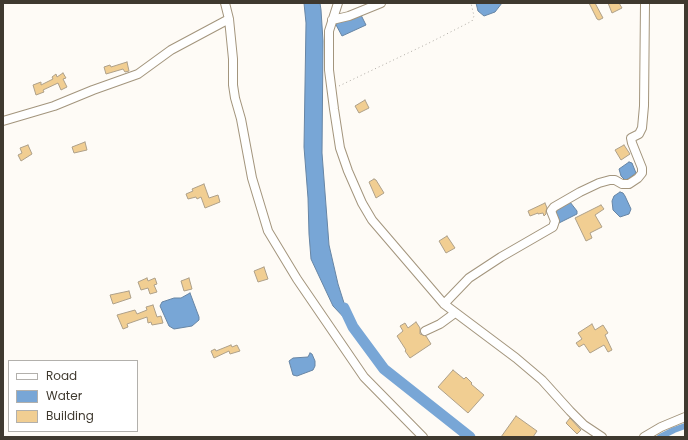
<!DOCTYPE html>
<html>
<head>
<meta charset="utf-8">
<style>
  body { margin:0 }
  #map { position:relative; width:688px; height:440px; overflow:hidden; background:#fefbf6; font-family:Poppins,sans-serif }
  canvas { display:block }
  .frame { position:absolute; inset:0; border:4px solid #3f392f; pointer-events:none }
  .legend { position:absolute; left:8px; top:360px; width:130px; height:72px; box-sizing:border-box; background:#fff; border:1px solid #b2b0ac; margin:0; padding:5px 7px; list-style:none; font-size:12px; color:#3f392f }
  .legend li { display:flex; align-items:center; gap:8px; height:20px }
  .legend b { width:20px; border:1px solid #b2b0ac }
</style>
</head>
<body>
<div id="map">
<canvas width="688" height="440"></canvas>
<div class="frame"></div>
<ul class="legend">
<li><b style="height:5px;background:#fff"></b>Road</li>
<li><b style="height:11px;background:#78a6d6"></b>Water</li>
<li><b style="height:11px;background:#f1ce92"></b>Building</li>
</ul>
</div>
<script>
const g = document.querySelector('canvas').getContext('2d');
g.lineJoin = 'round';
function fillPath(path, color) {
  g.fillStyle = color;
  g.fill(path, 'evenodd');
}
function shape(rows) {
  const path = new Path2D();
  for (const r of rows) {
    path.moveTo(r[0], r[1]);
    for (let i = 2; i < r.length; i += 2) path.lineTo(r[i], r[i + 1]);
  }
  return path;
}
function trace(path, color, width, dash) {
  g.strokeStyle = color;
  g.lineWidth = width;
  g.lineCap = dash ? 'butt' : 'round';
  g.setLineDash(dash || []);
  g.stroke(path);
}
const water = shape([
  [304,3,320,3,321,10,323,41,322,153,329,245,338,284,351,325,333,306,311,259,309,234,308,198,304,147,306,23,304,3],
  [476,3,502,3,495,12,484,16,478,11,476,3],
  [360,13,366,25,342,36,335,23,360,13],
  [629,162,632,163,636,173,628,179,625,180,621,176,619,169,629,162],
  [620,192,623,193,625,196,631,209,629,214,620,217,613,210,612,201,614,196,620,192],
  [570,202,577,211,577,214,559,223,555,211,570,202],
  [190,293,199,317,199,320,192,326,174,329,169,326,160,306,162,302,174,298,181,298,190,293],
  [310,353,312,354,315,361,315,366,313,370,297,376,293,375,289,361,293,358,308,357,310,353]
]);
const canal = shape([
  [660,437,674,430,685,426]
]);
const river = shape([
  [344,308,353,327,384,369,470,437]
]);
const building = shape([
  [589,3,595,3,603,18,599,20,597,19,589,3],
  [608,3,619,3,622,8,612,13,608,3],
  [127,62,129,71,125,72,123,69,106,74,104,67,110,65,111,67,127,62],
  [63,73,66,78,63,79,67,87,61,90,58,83,43,90,44,92,36,95,33,85,41,82,41,85,53,79,52,77,56,74,57,77,63,73],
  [365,100,369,108,359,113,355,106,365,100],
  [85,142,87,150,74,153,72,147,85,142],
  [28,145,32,154,21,161,18,155,22,153,20,148,28,145],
  [624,145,630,154,621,160,615,150,624,145],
  [374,179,376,180,384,193,376,198,369,182,374,179],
  [204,184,209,198,218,195,220,202,205,208,201,197,197,199,196,197,188,199,186,194,193,191,192,189,204,184],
  [545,203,547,208,546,211,546,214,544,216,543,213,538,214,538,213,530,216,528,211,545,203],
  [601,205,604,209,595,215,602,227,590,233,592,238,586,241,575,218,601,205],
  [447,236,455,248,446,253,439,241,447,236],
  [264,267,268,279,258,282,254,271,264,267],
  [147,278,148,281,155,278,157,284,154,285,157,292,150,294,148,288,141,290,138,282,147,278],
  [189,278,192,289,184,291,181,281,189,278],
  [129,291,131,298,113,304,110,295,129,291],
  [153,305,157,317,161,316,163,323,152,325,151,322,148,323,147,317,127,324,128,327,123,329,117,315,135,310,137,314,147,310,146,307,153,305],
  [416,322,420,328,420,334,426,336,431,344,410,358,405,351,406,350,397,336,403,331,400,326,405,323,408,328,416,322],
  [592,324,595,330,603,325,608,333,605,335,612,350,608,352,604,345,590,353,584,344,579,347,576,343,582,339,578,333,592,324],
  [231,345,232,347,237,345,240,351,230,354,229,351,214,358,211,351,215,349,216,351,231,345],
  [453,370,464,379,466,377,472,383,471,384,484,395,468,413,438,387,453,370],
  [516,416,537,431,533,437,501,437,516,416],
  [570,418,581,430,577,434,566,423,570,418]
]);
const path = shape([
  [339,86,429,43,472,21,474,16,471,3]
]);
const minor = shape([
  [225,3,229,19,233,59,233,85,235,98,241,119,252,178,268,231,297,279,364,377,423,437],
  [338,3,329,31,329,70,334,109,340,148,348,171,362,203,372,220,444,304,516,358,542,380,570,411,584,425,602,437],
  [332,20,349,16,381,3],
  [3,121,54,106,93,90,138,74,171,50,229,19],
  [444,304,469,278,501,257,553,227,555,221,551,211,554,207,580,192,599,183,610,180,615,180,622,184,629,184,638,178,642,173,642,168,632,143,631,138,639,134,642,128,644,106,645,3],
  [425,331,440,324,455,313],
  [644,437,661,427,685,417]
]);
fillPath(water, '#78a6d6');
trace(water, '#6785a4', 1);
trace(canal, '#78a6d6', 6);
trace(river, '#78a6d6', 11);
fillPath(building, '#f1ce92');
trace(building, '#aea089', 1);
trace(minor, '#a3957d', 10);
trace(path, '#aeaaa3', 1, [1, 3]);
trace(minor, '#fff', 8);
</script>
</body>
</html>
